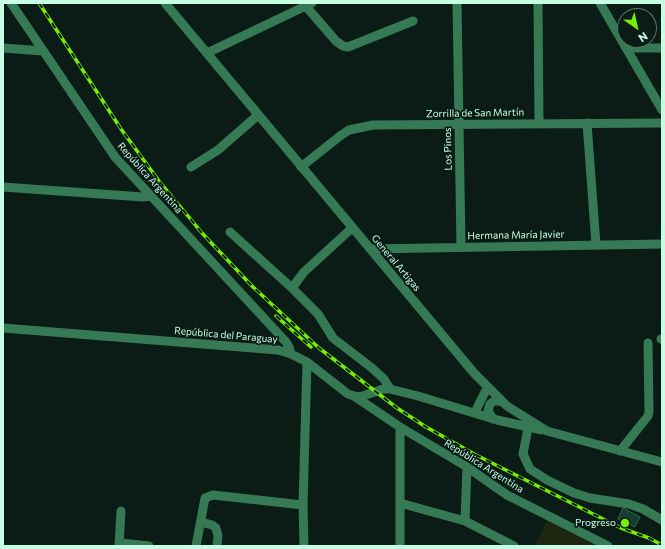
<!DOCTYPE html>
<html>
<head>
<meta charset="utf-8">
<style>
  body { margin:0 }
  #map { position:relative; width:665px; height:549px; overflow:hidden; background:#0b1b15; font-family:Commissioner,sans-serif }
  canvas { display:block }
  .frame { position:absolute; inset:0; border:4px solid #c6ffe4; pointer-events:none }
  .north { position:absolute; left:617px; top:8px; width:40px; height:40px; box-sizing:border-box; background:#0b1b15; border:1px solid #567668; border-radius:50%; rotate:146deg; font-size:11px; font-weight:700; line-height:16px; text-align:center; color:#c6ffe4 }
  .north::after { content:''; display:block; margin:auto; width:14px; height:18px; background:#74ee02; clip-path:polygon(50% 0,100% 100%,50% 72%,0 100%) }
</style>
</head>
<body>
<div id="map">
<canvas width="665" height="549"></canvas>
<div class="frame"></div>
<div class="north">N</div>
</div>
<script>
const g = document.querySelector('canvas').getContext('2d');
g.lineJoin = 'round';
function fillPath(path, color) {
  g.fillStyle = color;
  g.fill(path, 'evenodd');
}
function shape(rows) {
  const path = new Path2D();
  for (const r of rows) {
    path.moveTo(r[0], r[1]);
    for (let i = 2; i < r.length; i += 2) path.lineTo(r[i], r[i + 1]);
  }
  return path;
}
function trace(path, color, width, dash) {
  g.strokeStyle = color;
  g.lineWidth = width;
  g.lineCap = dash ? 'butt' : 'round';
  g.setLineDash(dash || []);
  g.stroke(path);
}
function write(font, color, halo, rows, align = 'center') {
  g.font = font + ' Commissioner,sans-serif';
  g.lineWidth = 3.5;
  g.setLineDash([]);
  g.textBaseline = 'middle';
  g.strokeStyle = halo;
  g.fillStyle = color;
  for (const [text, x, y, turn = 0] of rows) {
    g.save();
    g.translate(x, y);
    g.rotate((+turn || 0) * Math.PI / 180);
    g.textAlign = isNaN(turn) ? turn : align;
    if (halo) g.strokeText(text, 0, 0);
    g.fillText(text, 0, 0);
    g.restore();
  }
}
const green = shape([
  [548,519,599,546,534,546]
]);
const building = shape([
  [623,508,640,517,635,527,618,519,623,508]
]);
const minor = shape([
  [11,3,115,157,286,342,289,347,291,354],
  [165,3,474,373,507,406,547,431,662,462],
  [303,3,336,41,343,46,348,47,413,21],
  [457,3,461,247],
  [538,3,539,123],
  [600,3,662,110],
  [3,48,43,51],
  [626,48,662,48],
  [207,53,312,3],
  [587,123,596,245],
  [191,167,218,150,258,115],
  [301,167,340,136,349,130,373,125,662,123],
  [3,187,143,197,151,196],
  [230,232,292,288,318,314,333,338,372,368,384,379,390,389],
  [370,249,662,244],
  [292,288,304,272,352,228],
  [3,328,278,350,291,354,307,362,348,394,354,396,360,397,383,389,390,389,418,396,497,420,542,430],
  [661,339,662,339],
  [354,396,400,427,467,467,507,495,608,546],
  [477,408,485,392],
  [493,419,488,411,490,404,494,401,500,401,504,403],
  [528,428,523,454,530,469,547,480,574,493,590,498,629,504,643,509,662,520],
  [620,451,648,416,649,412,648,343],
  [400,503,465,521,514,546],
  [465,521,467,467],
  [201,522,212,525,216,528,218,536,217,546],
  [120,543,149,546],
  [119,546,121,511],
  [196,546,205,498,213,495,303,505],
  [304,546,303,505,307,362],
  [400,546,400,427]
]);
const rail = shape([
  [39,3,121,129,159,181,202,233,252,286,319,348,397,408,426,427,476,455,621,528,649,538,662,545],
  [276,316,311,347]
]);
const markers = [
  [625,523,5,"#74ee02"]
];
const streetNames = [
  ["Zorrilla de San Martín",475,113,-1],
  ["Los Pinos",448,149,-91],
  ["República Argentina",150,178,48],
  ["Hermana María Javier",516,235,-1],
  ["General Artigas",396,263,50],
  ["República del Paraguay",226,335,5],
  ["República Argentina",484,466,32]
];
const poiNames = [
  ["Progreso",616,523]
];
fillPath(green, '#1c250e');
fillPath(building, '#173c2e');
trace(building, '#296850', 1);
trace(minor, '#367a55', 9);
trace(rail, '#74ee02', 3.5);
trace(rail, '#0b1b15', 2, [6]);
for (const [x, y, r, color] of markers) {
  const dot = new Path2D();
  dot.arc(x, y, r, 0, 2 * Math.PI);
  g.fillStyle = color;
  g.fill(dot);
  trace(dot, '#0b1b15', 1.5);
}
write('10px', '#c6ffe4', '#0b1b15', streetNames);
write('10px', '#c6ffe4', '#0b1b15', poiNames, 'right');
</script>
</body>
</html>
